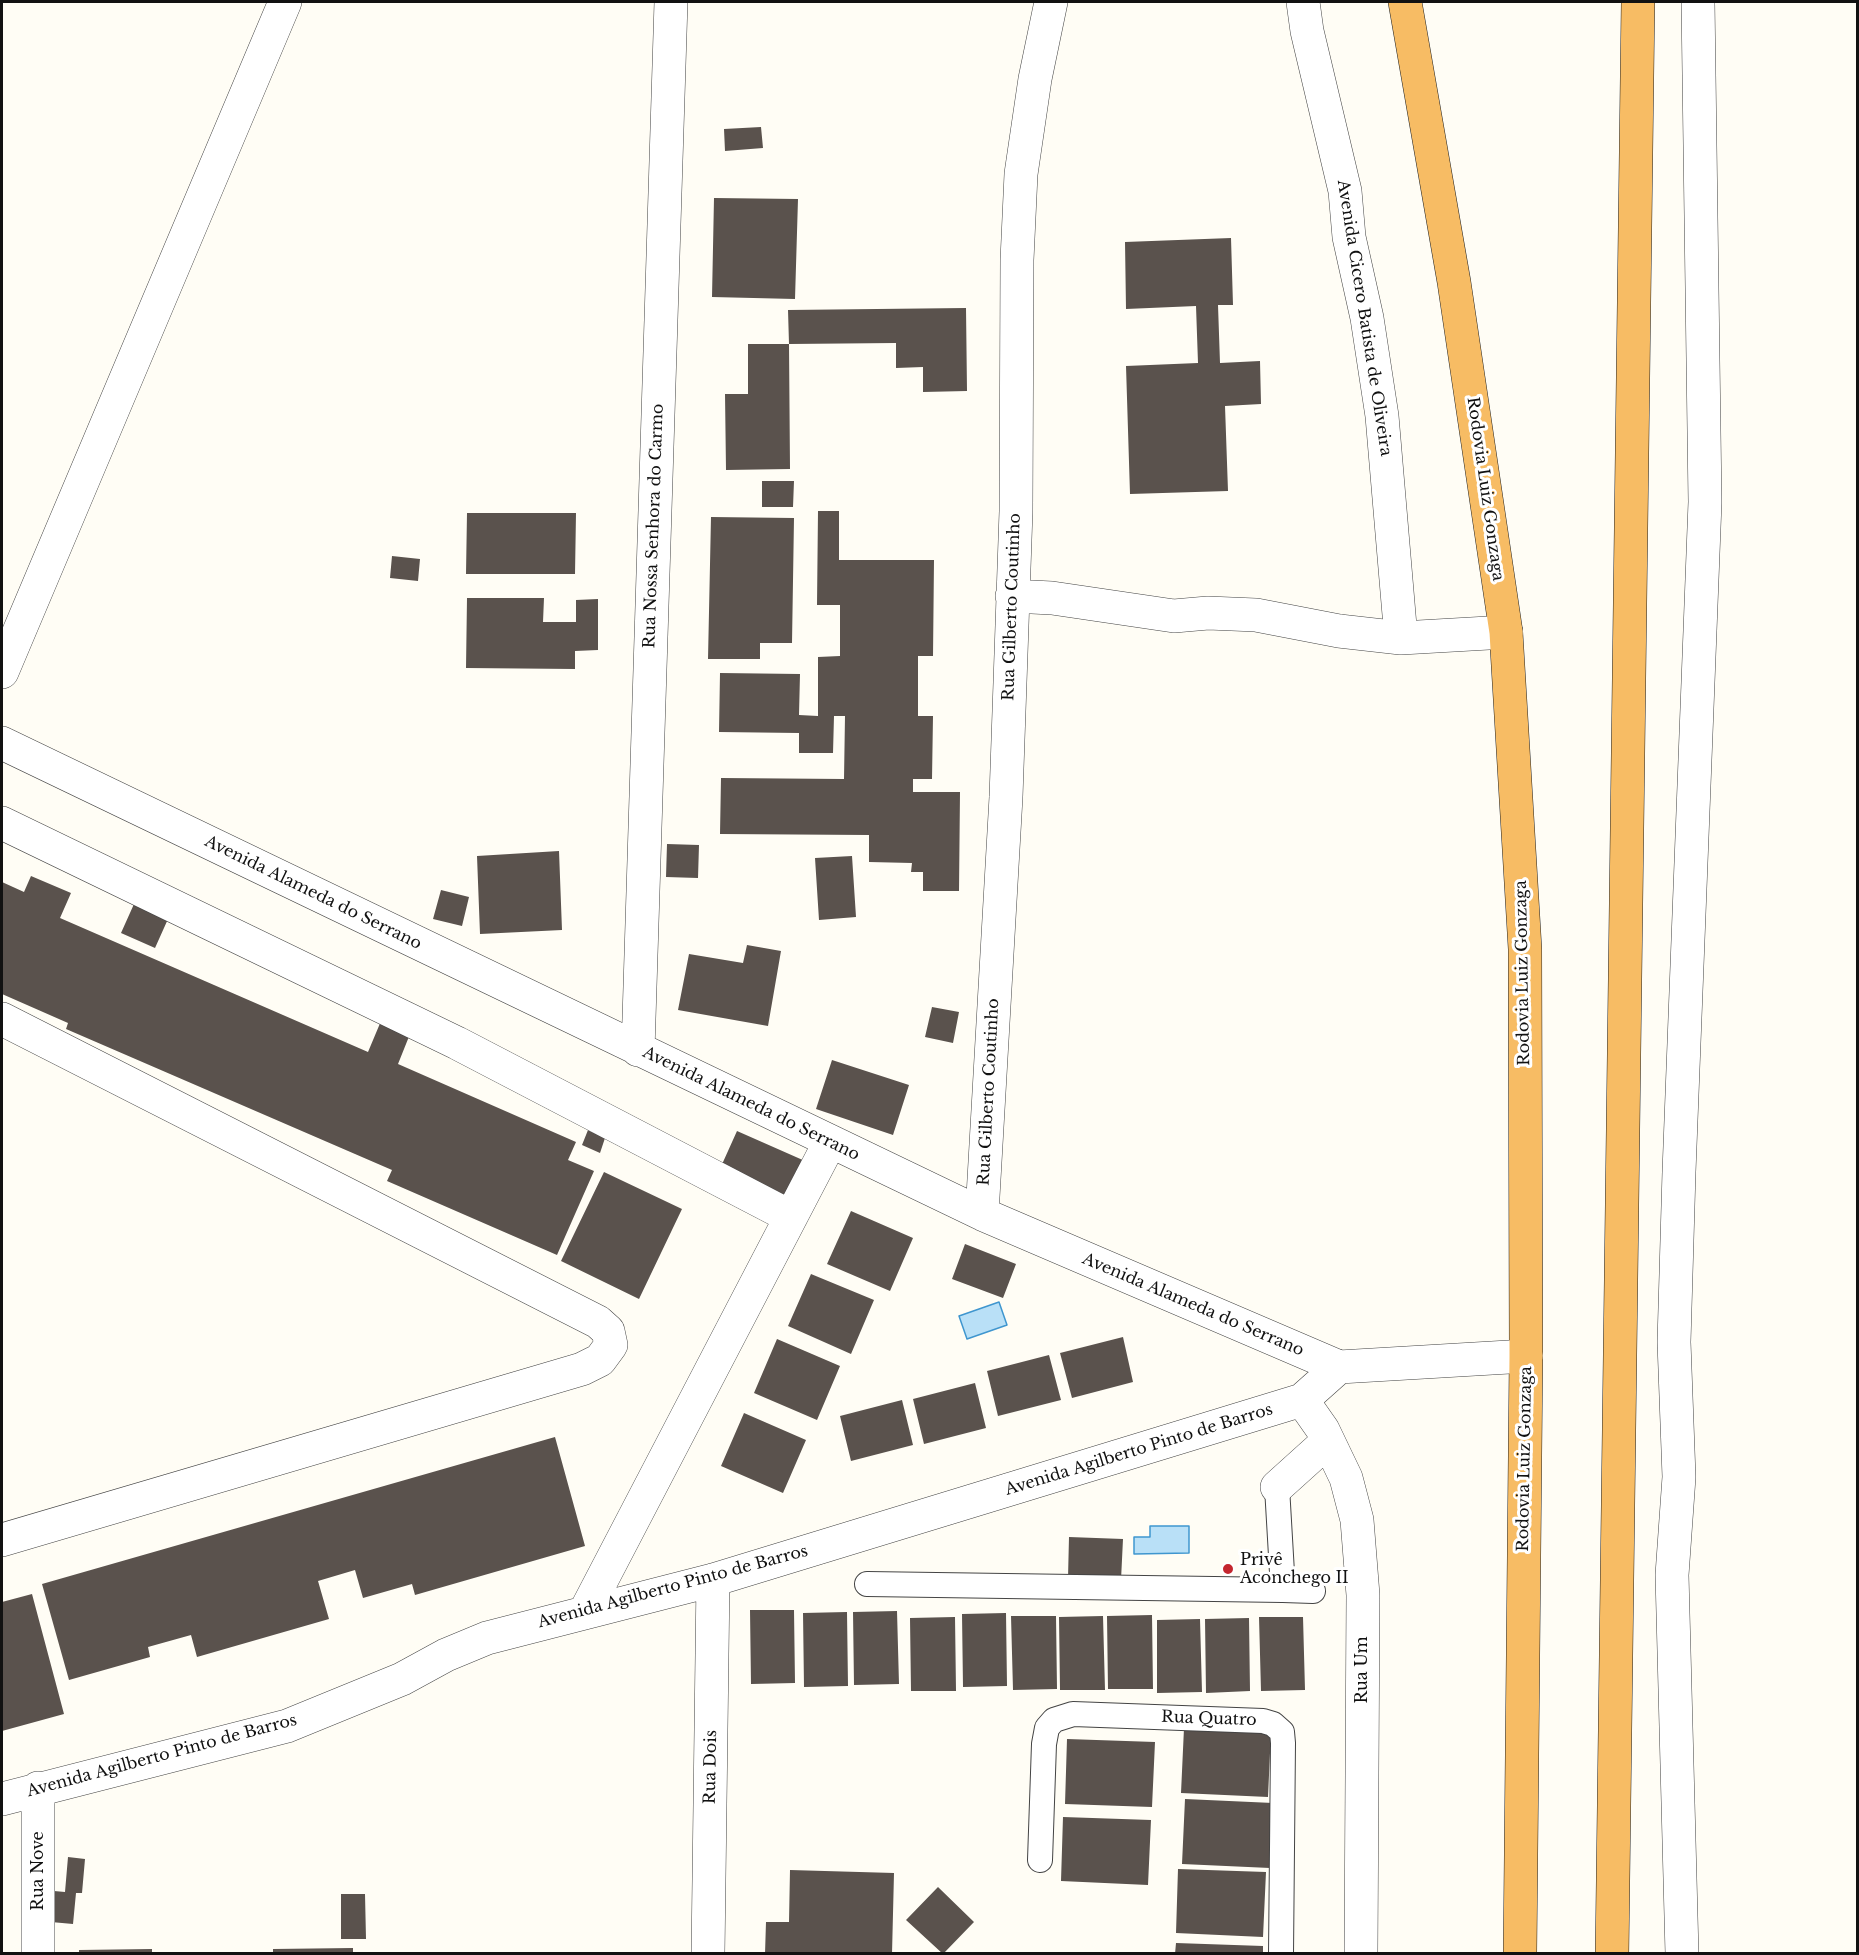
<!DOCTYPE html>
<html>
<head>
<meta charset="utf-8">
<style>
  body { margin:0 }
  #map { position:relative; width:1859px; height:1955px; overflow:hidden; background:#fffdf5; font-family:"Libre Baskerville",serif }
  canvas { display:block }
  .frame { position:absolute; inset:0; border:3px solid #111; pointer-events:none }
</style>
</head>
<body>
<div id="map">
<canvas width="1859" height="1955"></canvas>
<div class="frame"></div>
</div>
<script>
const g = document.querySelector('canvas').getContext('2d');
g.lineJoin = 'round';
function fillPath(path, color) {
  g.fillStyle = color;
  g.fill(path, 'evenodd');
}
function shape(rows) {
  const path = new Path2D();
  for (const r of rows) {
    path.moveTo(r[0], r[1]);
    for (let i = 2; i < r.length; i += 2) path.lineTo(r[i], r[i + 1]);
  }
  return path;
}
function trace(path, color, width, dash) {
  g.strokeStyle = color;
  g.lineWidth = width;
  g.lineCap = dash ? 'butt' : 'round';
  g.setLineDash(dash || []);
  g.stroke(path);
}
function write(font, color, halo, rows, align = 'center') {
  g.font = font + ' "Libre Baskerville",serif';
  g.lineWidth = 6;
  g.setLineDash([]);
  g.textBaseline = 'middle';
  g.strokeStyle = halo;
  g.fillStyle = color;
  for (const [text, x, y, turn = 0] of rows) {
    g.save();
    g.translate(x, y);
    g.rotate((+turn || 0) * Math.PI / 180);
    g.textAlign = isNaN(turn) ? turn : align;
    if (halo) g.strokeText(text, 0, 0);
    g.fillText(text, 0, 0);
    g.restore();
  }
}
const water = shape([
  [999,1302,1007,1325,967,1339,959,1316,999,1302],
  [1150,1526,1189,1526,1189,1553,1134,1554,1134,1537,1150,1537,1150,1526]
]);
const building = shape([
  [761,127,763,148,725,151,724,129],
  [714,198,798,199,795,299,712,297],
  [1231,238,1233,305,1218,305,1220,363,1260,361,1261,404,1225,406,1228,491,1130,494,1126,366,1198,363,1196,306,1126,309,1125,242],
  [966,308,967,391,923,392,923,367,896,368,896,343,789,344,790,469,726,470,725,394,748,394,748,344,789,344,788,310],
  [762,481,794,481,793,507,762,507],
  [818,511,839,511,839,560,934,560,933,656,918,656,918,716,933,716,932,779,913,779,913,792,960,792,959,891,923,891,923,872,911,872,912,863,869,862,869,835,720,834,721,778,844,779,845,716,834,716,833,753,799,753,799,733,719,732,720,673,800,674,799,715,818,716,818,657,840,656,840,605,817,605],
  [467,513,576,513,575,574,466,574],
  [711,517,794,518,792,643,760,643,760,659,708,659],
  [392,556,420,559,418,581,390,578],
  [467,598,544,598,543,622,576,622,576,600,598,599,598,650,575,651,575,669,466,668],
  [667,844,699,845,698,878,666,877],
  [559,851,562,930,480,934,477,856],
  [852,856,856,917,819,920,815,858],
  [31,876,71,893,60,918,368,1052,381,1021,410,1034,398,1064,576,1142,568,1160,594,1171,557,1255,387,1181,392,1170,66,1029,68,1023,2,994,2,882,24,892],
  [441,890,469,897,462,926,433,919],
  [134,904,168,919,155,948,121,933],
  [747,945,781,951,768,1026,678,1010,689,954,743,963],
  [932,1007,959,1012,953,1043,925,1037],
  [832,1060,909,1085,893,1135,816,1109],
  [588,1130,605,1138,600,1153,582,1145],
  [737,1131,805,1161,788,1200,719,1171],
  [604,1172,682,1209,639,1299,561,1261],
  [851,1211,913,1238,890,1291,827,1264],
  [965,1244,1016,1264,1003,1298,952,1279],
  [811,1274,874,1300,851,1354,788,1326],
  [1123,1337,1133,1382,1072,1398,1060,1353],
  [777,1339,840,1366,817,1420,754,1393],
  [1049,1355,1061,1400,998,1416,987,1371],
  [975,1383,986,1428,924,1444,913,1399],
  [902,1400,913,1445,851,1461,840,1416],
  [744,1413,806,1440,783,1493,721,1466],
  [555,1437,585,1546,415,1595,412,1584,363,1598,355,1570,318,1581,329,1619,197,1657,191,1635,148,1647,150,1657,69,1680,42,1584],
  [1069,1537,1123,1539,1121,1580,1068,1578],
  [32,1594,64,1714,2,1731,2,1602],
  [750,1610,794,1610,795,1683,751,1684],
  [897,1611,899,1684,854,1685,853,1612],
  [847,1612,848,1686,804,1687,803,1613],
  [1006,1613,1007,1686,963,1687,962,1614],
  [1152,1615,1153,1689,1108,1689,1107,1616],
  [1011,1616,1056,1616,1057,1689,1013,1690],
  [1103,1616,1105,1690,1060,1690,1059,1617],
  [955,1617,956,1691,911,1691,910,1618],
  [1259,1617,1303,1617,1305,1690,1261,1691],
  [1249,1618,1250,1691,1206,1693,1205,1619],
  [1200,1619,1202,1692,1157,1693,1157,1620],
  [1184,1728,1271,1731,1268,1797,1181,1793],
  [1067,1739,1155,1742,1152,1807,1065,1804],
  [1185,1799,1273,1803,1270,1868,1182,1864],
  [1063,1817,1151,1820,1148,1885,1061,1881],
  [68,1857,85,1859,82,1893,76,1893,73,1924,51,1922,54,1891,65,1892],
  [1178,1869,1266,1872,1263,1937,1176,1933],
  [790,1870,894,1873,892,1954,765,1954,766,1922,789,1922],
  [938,1887,974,1922,943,1954,906,1920],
  [341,1894,365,1894,366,1939,341,1939],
  [1176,1943,1263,1946,1263,1954,1175,1954],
  [353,1948,353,1954,273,1954,273,1949],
  [152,1949,152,1954,79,1954,79,1950]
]);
const service = shape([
  [867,1584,1283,1590,1277,1487],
  [1283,1590,1313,1591],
  [1040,1860,1044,1744,1047,1728,1054,1720,1073,1714,1263,1721,1273,1724,1282,1732,1283,1743,1281,1954]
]);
const minor = shape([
  [1303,2,1307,31,1345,191,1349,237,1367,318,1382,416,1401,638],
  [1012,596,1052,598,1174,616,1208,613,1256,615,1339,631,1401,638,1506,632],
  [2,672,285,2],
  [2,743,982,1214,1339,1367,1526,1356],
  [2,823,457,1043,791,1217],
  [2,1019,598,1322,608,1331,611,1345,600,1360,582,1369,2,1540],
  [638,1050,671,2],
  [982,1214,1006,797,1016,511,1017,260,1021,174,1035,79,1051,2],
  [1302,1400,1323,1430,1346,1478,1357,1520,1363,1595,1361,1954],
  [1277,1487,1328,1441],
  [585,1612,830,1142],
  [38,1788,38,1954],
  [2,1799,287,1726,402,1679,446,1655,487,1638,713,1580,1302,1400,1339,1367],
  [708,1954,713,1580],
  [1682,1954,1672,1575,1679,1477,1674,1342,1679,1172,1705,502,1698,2]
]);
const trunk = shape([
  [1405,2,1454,282,1506,632,1525,949,1526,1356,1520,1954],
  [1612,1954,1638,2]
]);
const markers = [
  [1228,1569,6,"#c4262e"]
];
const streetNames = [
  ["Avenida Cicero Batista de Oliveira",1364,318,81],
  ["Rodovia Luiz Gonzaga",1485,489,82],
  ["Rua Nossa Senhora do Carmo",654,526,-88],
  ["Rua Gilberto Coutinho",1012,607,-88],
  ["Avenida Alameda do Serrano",313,893,26],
  ["Rodovia Luiz Gonzaga",1523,973,-91],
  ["Rua Gilberto Coutinho",989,1092,-87],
  ["Avenida Alameda do Serrano",751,1104,26],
  ["Avenida Alameda do Serrano",1193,1305,23],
  ["Avenida Agilberto Pinto de Barros",1139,1450,-17],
  ["Rodovia Luiz Gonzaga",1525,1459,-89],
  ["Avenida Agilberto Pinto de Barros",673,1587,-15],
  ["Rua Um",1362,1670,-90],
  ["Rua Quatro",1209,1719,2],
  ["Avenida Agilberto Pinto de Barros",162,1756,-15],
  ["Rua Dois",711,1767,-89],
  ["Rua Nove",38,1871,-90]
];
const poiNames = [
  ["Privê",1240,1560],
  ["Aconchego II",1240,1578]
];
fillPath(water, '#b9e0f7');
trace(water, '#3f96cf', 1.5);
fillPath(building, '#5a524d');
trace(service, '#444', 26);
trace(minor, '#444', 34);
trace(trunk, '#222', 34);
trace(service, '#fff', 24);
trace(minor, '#fff', 33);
trace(trunk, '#f7bc64', 33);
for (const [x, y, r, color] of markers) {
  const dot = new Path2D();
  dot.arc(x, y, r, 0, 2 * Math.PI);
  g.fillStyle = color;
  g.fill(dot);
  trace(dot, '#fff', 2);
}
write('16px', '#111', '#fff', streetNames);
write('16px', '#111', '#fff', poiNames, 'left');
</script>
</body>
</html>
